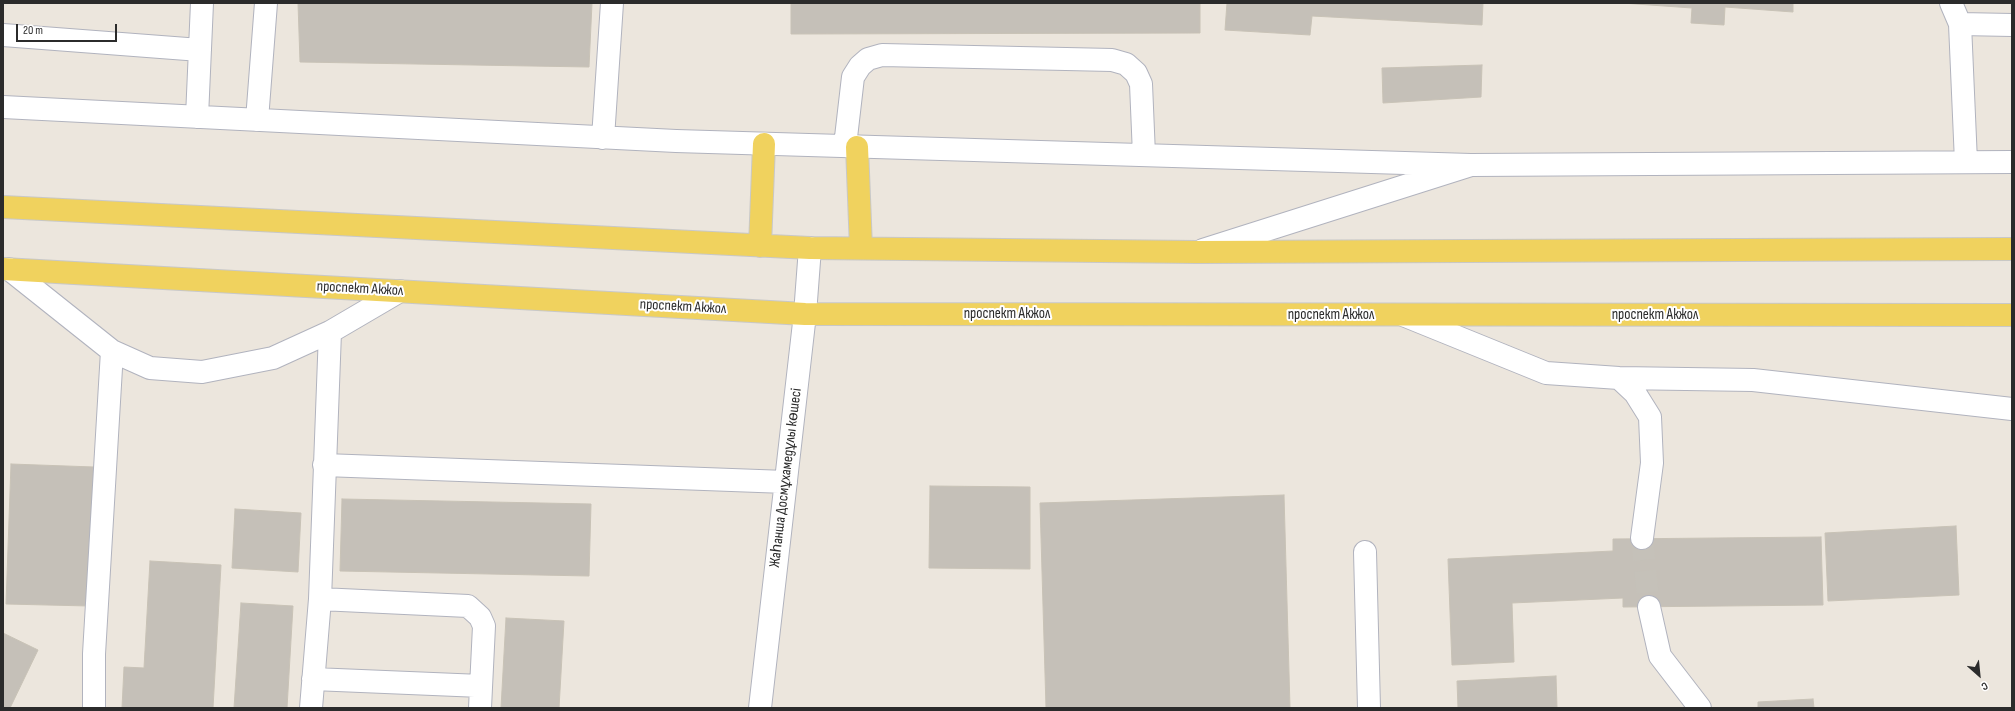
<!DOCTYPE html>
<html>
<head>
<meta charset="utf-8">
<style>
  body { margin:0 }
  #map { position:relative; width:2015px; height:711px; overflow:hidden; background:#ece6dd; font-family:"Sofia Sans Condensed",sans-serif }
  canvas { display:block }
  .frame { position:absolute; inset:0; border:4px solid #2b2b2b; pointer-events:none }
  .north { position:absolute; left:1959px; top:655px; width:40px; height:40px; -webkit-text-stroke:3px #fff; paint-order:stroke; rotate:153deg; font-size:11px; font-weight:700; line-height:16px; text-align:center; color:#2b2b2b }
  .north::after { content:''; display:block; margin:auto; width:14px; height:18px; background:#2b2b2b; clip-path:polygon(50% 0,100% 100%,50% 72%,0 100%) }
  .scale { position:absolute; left:16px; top:24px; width:101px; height:18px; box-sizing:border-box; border:2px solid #2b2b2b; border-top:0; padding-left:5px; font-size:12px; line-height:14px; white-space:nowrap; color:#2b2b2b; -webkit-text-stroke:3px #fff; paint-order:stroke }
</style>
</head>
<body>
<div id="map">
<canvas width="2015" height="711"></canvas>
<div class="frame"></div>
<div class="north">С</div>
<div class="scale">20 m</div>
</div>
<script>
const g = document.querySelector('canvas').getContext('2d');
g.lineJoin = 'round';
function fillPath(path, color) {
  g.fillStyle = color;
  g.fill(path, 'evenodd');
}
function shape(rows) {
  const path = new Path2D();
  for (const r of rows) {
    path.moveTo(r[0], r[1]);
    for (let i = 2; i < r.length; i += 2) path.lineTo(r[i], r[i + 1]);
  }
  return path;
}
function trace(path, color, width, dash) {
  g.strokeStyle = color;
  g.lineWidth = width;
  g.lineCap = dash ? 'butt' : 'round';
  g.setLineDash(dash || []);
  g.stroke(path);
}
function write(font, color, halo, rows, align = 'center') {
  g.font = font + ' "Sofia Sans Condensed",sans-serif';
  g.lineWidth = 4;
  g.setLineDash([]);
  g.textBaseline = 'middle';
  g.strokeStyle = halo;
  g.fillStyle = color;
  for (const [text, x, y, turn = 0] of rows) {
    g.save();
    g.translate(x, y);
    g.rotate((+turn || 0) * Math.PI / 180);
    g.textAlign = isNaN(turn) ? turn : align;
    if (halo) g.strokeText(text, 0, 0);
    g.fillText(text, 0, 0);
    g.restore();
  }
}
const building = shape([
  [298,3,592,3,589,67,300,62,298,3],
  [791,3,1200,3,1200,33,791,34,791,3],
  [1227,3,1483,3,1482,25,1312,16,1310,35,1225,30,1227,3],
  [1622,3,1793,3,1793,12,1725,7,1724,25,1691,23,1692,8,1622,3],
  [1482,65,1481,97,1383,103,1382,68,1482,65],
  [11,464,94,467,89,606,6,604,11,464],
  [930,486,1030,487,1030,569,929,568,930,486],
  [1284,495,1290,708,1046,708,1040,503,1284,495],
  [342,499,591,504,589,576,340,571,342,499],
  [235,509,301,513,298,572,232,568,235,509],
  [1956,526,1959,595,1828,601,1825,533,1956,526],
  [1821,537,1823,605,1623,607,1623,598,1512,603,1514,662,1452,665,1448,559,1613,551,1613,539,1821,537],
  [150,561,221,565,213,708,122,708,124,667,144,668,150,561],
  [241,603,293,606,287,708,234,708,241,603],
  [506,618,564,621,559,708,501,708,506,618],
  [3,633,38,650,10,708,3,708,3,633],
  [1556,676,1557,708,1458,708,1457,681,1556,676],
  [1813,699,1814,708,1758,708,1758,702,1813,699]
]);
const minorTunnel = shape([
  [1642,538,1649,607]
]);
const minor = shape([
  [1951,3,1960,24,1966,162],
  [1960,24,2012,25],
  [3,35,200,50],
  [3,107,676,141,1471,165],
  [197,117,202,3],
  [257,120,266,3],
  [603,138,612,3],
  [845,146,853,77,860,66,868,59,882,55,1112,60,1126,64,1136,73,1141,84,1144,155],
  [1203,250,1471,165,2012,162],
  [9,269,112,351,150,368,202,372,273,358,330,332,400,291],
  [1403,315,1546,373,1619,378,1753,380,2012,409],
  [1619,378,1635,393,1650,417,1652,463,1642,538],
  [324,465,786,482],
  [1365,552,1369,708],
  [320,599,468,606,480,617,484,626,480,708],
  [1649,607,1660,656,1700,708],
  [313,679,481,686],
  [94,708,94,654,112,351],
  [311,708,320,599,330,332],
  [760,708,805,314,810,248]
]);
const major = shape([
  [857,147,861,248],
  [3,207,810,248,1197,252,2012,249],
  [760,246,764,144],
  [3,269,805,314,2012,315]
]);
const streetNames = [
  ["проспект Акжол",360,289,3],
  ["проспект Акжол",683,307,3],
  ["проспект Акжол",1007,314],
  ["проспект Акжол",1331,315],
  ["проспект Акжол",1655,315],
  ["Жаһанша Досмұхамедұлы көшесі",786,478,-83]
];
fillPath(building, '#c5c0b8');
trace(building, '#c8c2b6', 1);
trace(minorTunnel, '#c5c1b9', 22, [22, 11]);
trace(minor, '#b1b3be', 24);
trace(major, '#c8c8c8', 24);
trace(minor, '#fff', 22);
trace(major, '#f0d25e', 22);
write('15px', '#2b2b2b', '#fff', streetNames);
</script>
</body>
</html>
